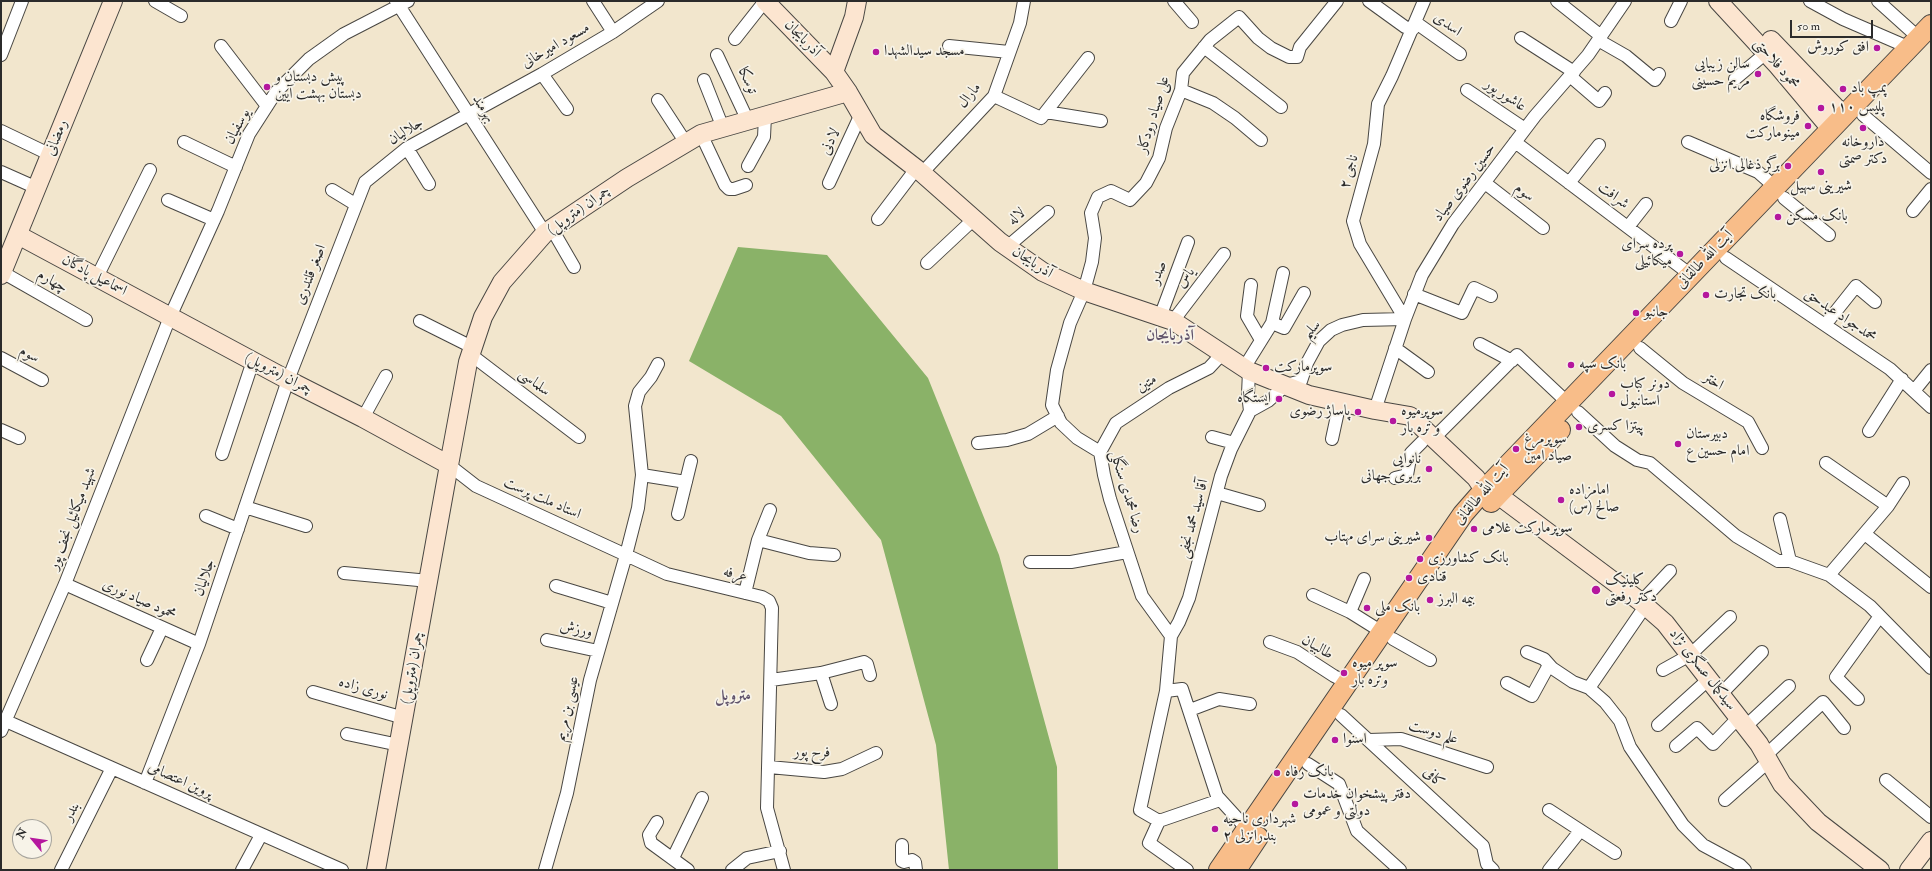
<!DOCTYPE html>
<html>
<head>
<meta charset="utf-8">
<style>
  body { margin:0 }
  #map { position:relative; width:1932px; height:871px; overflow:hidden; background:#f2e6cd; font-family:"IM FELL Double Pica",serif }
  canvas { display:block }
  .frame { position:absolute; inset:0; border:2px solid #2b2b2b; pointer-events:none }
  .north { position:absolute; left:12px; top:819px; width:40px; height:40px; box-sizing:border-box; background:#f7f3e8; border:1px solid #a5a39c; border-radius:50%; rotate:299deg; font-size:11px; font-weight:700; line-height:16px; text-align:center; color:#2b2b2b }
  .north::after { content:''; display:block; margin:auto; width:14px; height:18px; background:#b5179e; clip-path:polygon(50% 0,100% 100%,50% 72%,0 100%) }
  .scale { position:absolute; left:1790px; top:20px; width:83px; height:18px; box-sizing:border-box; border:2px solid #2b2b2b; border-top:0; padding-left:5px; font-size:12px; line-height:14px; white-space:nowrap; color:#2b2b2b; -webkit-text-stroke:3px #f7f3e8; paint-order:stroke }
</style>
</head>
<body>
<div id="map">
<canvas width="1932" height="871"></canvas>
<div class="frame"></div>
<div class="north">N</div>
<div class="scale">50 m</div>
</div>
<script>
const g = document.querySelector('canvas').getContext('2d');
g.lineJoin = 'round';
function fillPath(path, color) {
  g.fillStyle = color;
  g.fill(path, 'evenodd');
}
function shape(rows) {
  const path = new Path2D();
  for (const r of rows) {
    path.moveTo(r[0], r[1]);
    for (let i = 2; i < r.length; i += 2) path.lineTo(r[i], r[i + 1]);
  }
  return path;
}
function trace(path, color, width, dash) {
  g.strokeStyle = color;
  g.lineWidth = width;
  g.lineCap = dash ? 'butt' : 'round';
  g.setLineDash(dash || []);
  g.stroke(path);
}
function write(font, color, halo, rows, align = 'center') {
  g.font = font + ' "IM FELL Double Pica",Amiri,serif';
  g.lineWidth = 3.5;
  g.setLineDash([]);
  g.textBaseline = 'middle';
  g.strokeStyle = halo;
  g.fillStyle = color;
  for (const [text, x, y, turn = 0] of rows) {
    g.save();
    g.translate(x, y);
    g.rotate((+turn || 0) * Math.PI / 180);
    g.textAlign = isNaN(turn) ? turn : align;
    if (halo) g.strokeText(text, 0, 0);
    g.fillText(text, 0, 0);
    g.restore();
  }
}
const forest = shape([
  [738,247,827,255,928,378,999,555,1057,767,1058,870,949,870,936,745,881,540,781,416,689,361]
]);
const street = shape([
  [155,1,181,16],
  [396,1,545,233],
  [593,1,613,32],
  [1174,1,1192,22],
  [1369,1,1405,27,1413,29],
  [1557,1,1601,36],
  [1810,1,1843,19,1910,48],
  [1878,1,1919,38],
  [1671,21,1681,1],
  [1415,22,1460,54],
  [1521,38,1574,72],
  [735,39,765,1],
  [1598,40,1626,56,1655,80,1659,74],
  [221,46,267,106],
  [949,46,1009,52],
  [1204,47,1281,107],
  [1,55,22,1],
  [717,55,748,121],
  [542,74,567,109],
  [1570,76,1599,101,1605,93],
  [1735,79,1766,53],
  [704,80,723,128],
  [1181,90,1213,103,1235,118,1261,140],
  [1467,90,1525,129],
  [994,96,1041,118,1088,58],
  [658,100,686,143],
  [1046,112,1101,121],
  [1863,115,1931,173],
  [1,131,51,155],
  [701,134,725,185,729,189,734,189,746,185],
  [184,142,236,167],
  [1515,142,1691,275],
  [1688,142,1758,172,1775,187],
  [407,148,429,184],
  [748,166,764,137,765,116],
  [1,172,37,188],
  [922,173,994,96,1020,23,1024,1],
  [829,183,861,114],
  [1485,183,1543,228],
  [1569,183,1599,145],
  [332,190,355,204],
  [1784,198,1829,235],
  [168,200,214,220],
  [1913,211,1931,189],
  [878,219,916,169],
  [1628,227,1646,204],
  [552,229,574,267],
  [1007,247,1048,212],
  [1726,258,1890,369,1931,407],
  [927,263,974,219],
  [2,272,86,320],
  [97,277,150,170],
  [1251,285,1247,316,1261,340],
  [1414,294,1462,313,1474,288,1491,296],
  [1160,317,1188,242],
  [420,321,472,347],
  [1173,321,1224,254],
  [1272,323,1284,328,1304,293],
  [1825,325,1856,286,1875,302],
  [1480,344,1512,361],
  [1395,348,1428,372],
  [1640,348,1683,383,1748,422,1762,448],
  [470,354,579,437],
  [1,358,42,380],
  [658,364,651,377,639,392,635,406,642,475,638,508,626,555,667,574,762,597,769,601,772,608,767,808,784,870],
  [1244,368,1272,323,1283,273],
  [1249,371,1248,394,1250,411],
  [1914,391,1931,370],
  [1375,410,1405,319,1422,275,1453,224,1535,116,1588,55,1625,1],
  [1250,411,1268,401,1286,385,1301,381,1307,363,1319,341,1331,330,1342,325,1363,320,1405,319,1360,244,1353,221,1374,144,1378,104,1392,76,1424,1],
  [1578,412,1615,446,1637,460,1650,463,1736,536,1778,561,1790,561,1829,575,1870,606,1931,668],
  [363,418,386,376],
  [1,430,19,438],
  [1869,431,1902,379],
  [1212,437,1234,443],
  [1434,438,1517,355,1568,403],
  [1332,439,1340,402],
  [978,443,1007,440,1028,434,1058,416],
  [1100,452,1116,423,1169,388,1209,368,1222,354],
  [222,454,253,361],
  [1826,463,1888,506],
  [449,465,476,486,626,555,590,680,567,793,545,870],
  [642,475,686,482],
  [1395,478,1407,475,1411,453,1422,442],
  [1217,493,1259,505],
  [245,507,306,526],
  [678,514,691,461],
  [206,516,238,529],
  [1780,519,1790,561],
  [1865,534,1931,587],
  [758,540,809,553,834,555],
  [1030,562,1071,562,1127,552],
  [344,573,429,581],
  [1829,575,1888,506,1903,483],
  [65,584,199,644],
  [556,586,612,603],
  [745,593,758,540,770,510],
  [1313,595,1350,612,1382,632],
  [1641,602,1670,571],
  [1350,612,1364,579],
  [1171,636,1179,622,1189,598,1221,476,1231,449,1250,411],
  [1393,639,1430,660],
  [547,640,598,651],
  [1270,642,1297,652,1334,676,1348,683],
  [1527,652,1544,659,1552,668,1573,682,1589,688,1646,605],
  [147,660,162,628],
  [1663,670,1690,655,1730,617],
  [821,673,831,704],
  [771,680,821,673,864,662,867,664,870,675],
  [1507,683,1532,696,1549,665],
  [1589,688,1605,702,1620,721,1630,747,1683,825,1703,845,1740,865,1745,870],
  [1166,691,1182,689,1217,796,1247,829],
  [313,692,404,718],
  [1721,694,1762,652],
  [1858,699,1836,677,1880,616],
  [1190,710,1219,699,1250,704],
  [1341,715,1483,846,1487,864,1493,870],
  [6,721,342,870],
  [1658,725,1709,679],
  [1746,726,1789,686],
  [1,731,65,584,170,317,218,211,249,134,276,92,309,59,344,34,408,1],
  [347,734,399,745],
  [1369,740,1401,739,1487,767],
  [1676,746,1697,728,1713,744,1739,717],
  [1766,755,1823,702,1844,728],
  [1308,764,1339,784,1357,831,1400,870],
  [769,767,824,772,842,769,876,753],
  [1886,780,1931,817],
  [145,783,199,644,288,380,365,182,407,148,542,74,613,32,658,1],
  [1725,800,1769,761],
  [1549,810,1615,853],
  [1159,821,1140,810,1166,691,1171,636,1142,596,1110,499,1104,475,1100,452,1077,438,1061,423,1052,405,1057,370,1070,323,1084,291,1092,262,1095,238,1091,213,1098,197,1111,191,1130,200,1146,183,1159,158,1166,128,1181,90,1183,73,1210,40,1239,17,1258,38,1271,48,1289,57,1297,57,1300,47,1337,1],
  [657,822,649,835,651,843,688,870],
  [902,845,902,861,904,862,912,860,915,862,916,870],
  [673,858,702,798],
  [61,870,112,768],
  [242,870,261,835],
  [732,870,747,858,780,851],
  [1187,870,1149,843,1159,821,1220,800],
  [1549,870,1580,831]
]);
const secondary = shape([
  [765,1,834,72,848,92,873,135,922,173,1000,242,1043,272,1084,291,1173,321,1249,371,1309,395,1375,410,1410,416,1476,478,1484,490],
  [1718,1,1778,66,1831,129],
  [1771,40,1844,116],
  [834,72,854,17,857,1],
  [18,235,288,380,363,418,449,465,376,870],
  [1,275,113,1],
  [449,465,468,362,483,317,502,282,545,233,627,178,701,134,848,92],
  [1485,490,1498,495,1641,602,1665,623,1759,744,1782,784,1818,822,1880,870],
  [1909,870,1931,841]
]);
const primary = shape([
  [1491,502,1560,430],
  [1219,870,1463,514,1484,490,1931,25],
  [1236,870,1258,837]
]);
const markers = [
  [1877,48,4,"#b5179e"],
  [876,52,4,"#b5179e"],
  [1758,74,4,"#b5179e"],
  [267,87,4,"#b5179e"],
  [1843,89,4,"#b5179e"],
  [1821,108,4,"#b5179e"],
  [1808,126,4,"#b5179e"],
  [1863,128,4,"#b5179e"],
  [1788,166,4,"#b5179e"],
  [1821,172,4,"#b5179e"],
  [1778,217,4,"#b5179e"],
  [1680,254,4,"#b5179e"],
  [1706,295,4,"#b5179e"],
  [1636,313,4,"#b5179e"],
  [1571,365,4,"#b5179e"],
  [1266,368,4,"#b5179e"],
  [1612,394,4,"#b5179e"],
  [1279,399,4,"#b5179e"],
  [1358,412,4,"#b5179e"],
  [1393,421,4,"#b5179e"],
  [1579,427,4,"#b5179e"],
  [1678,444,4,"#b5179e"],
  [1516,449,4,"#b5179e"],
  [1429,469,4,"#b5179e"],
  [1561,500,4,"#b5179e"],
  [1474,529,4,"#b5179e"],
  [1429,538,4,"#b5179e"],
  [1420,559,4,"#b5179e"],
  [1409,578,4,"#b5179e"],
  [1596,590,5,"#b5179e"],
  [1430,600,4,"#b5179e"],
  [1367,608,4,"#b5179e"],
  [1344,673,4,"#b5179e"],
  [1335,740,4,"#b5179e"],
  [1277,773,4,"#b5179e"],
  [1295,804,4,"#b5179e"],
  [1215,829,4,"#b5179e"]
];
const streetNames = [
  ["اسدی",1447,25,35],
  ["آذربایجان",802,39,46],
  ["مسعود امیرخانی",556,46,-30],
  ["محمود فلاحتی",1776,64,49],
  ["توسکا",747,81,65],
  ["مارال",970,96,-51],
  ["عاشور پور",1505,96,34],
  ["بهرمند",483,109,57],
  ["علی صیاد رودکار",1154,115,-73],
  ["یوسفیان",238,127,-62],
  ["جلالیان",406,132,-32],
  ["رمضانی",57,138,-68],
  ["لادنی",831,142,-65],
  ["ناجی ۲",1350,172,-74],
  ["حسین رضوی صیاد",1465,183,-53],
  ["سوم",1524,193,38],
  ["شرافت",1613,196,37],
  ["چمران (متروپل)",579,211,-35],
  ["لاله",1017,217,-40],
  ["آیت الله طالقانی",1705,260,-46],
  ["آذربایجان",1032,263,33],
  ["صدر",1159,273,-69],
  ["اصغر قلندری",311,275,-69],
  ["اسماعیل پادگان",94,276,28],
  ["یاس",1186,278,-53],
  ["چهارم",52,282,30],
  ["محمدجواد عبدحق",1840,316,34],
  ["سلیم",1312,330,-47],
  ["سوم",29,355,27],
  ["چمران (متروپل)",278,374,28],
  ["اختر",1713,382,31],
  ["سلماسی",534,383,37],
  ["متین",1147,384,-32],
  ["رضا محمدی سنگلی",1126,492,73],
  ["آیت الله طالقانی",1482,495,-49],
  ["استاد ملت پرست",542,499,24],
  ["شهید میکائیل نجف پور",73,519,-69],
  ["آقا سید محمد نجفی",1194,519,-75],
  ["عرفه",735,575,12],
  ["جلالیان",205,578,-71],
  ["محمود صیاد نوری",139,600,24],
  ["ورزش",576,630,12],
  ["طالبیان",1317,648,31],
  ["چمران (متروپل)",413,668,-80],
  ["سیدکمال عسگری نژاد",1702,670,52],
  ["نوری زاده",363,689,16],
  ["عیسی بن مریم",568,709,-78],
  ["علم دوست",1433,733,17],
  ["فرح پور",812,753,1],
  ["کافی",1433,778,45],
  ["پروین اعتصامی",180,781,24],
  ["بندر",72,812,-63]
];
const poiNames = [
  ["افق کوروش",1869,48,"right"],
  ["مسجد سیدالشهدا",884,52],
  ["سالن زیبایی",1750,65,"right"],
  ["مریم حسینی",1750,82,"right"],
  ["پیش دبستان و",275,78],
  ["دبستان بهشت آیین",275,95],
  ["پمپ باد",1851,89],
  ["پلیس ۱۱۰",1829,108],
  ["فروشگاه",1800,117,"right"],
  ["مینومارکت",1800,134,"right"],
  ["داروخانه",1863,143,"center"],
  ["دکتر صمتی",1863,160,"center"],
  ["برگر ذغالی انزلی",1780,166,"right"],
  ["شیرینی سهیل",1821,187,"center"],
  ["بانک مسکن",1786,217],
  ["پرده سرای",1672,245,"right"],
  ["میکائیلی",1672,262,"right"],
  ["بانک تجارت",1714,295],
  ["جانبو",1644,313],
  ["بانک سپه",1579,365],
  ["سوپرمارکت",1274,368],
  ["دونر کباب",1620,385],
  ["استانبول",1620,402],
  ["ایستگاه",1271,399,"right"],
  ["پاساژ رضوی",1350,412,"right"],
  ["سوپرمیوه",1401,412],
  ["و تره بار",1401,429],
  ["پیتزا کسری",1587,427],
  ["دبیرستان",1686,435],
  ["امام حسین ع",1686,452],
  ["سوپرمرغ",1524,440],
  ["صیاد امین",1524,457],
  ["نانوایی",1421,460,"right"],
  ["بربری جهانی",1421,477,"right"],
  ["امامزاده",1569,491],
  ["صالح (س)",1569,508],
  ["سوپرمارکت غلامی",1482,529],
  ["شیرینی سرای مهتاب",1421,538,"right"],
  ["بانک کشاورزی",1428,559],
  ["قنادی",1417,578],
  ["کلینیک",1605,581],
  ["دکتر رفعتی",1605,598],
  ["بیمه البرز",1438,600],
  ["بانک ملی",1375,608],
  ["سوپر میوه",1352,664],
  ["وتره بار",1352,681],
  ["اسنوا",1343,740],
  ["بانک رفاه",1285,773],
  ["دفتر پیشخوان خدمات",1303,795],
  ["دولتی و عمومی",1303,812],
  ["شهرداری ناحیه",1223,820],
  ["۲ بندرانزلی",1223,837]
];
const neighbourhoodNames = [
  ["آذربایجان",1170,337],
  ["متروپل",733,697]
];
fillPath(forest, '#8ab268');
trace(street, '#494743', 14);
trace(secondary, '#494743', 20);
trace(primary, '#494743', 22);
trace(street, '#fff', 12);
trace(secondary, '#fce5d0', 18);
trace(primary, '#f8bd89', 20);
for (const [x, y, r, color] of markers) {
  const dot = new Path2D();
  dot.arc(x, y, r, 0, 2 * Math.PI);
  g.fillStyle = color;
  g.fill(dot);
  trace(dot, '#f7f3e8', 1.5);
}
write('15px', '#2b2b2b', '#f7f3e8', streetNames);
write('15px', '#2b2b2b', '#f7f3e8', poiNames, 'left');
write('bold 16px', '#60536b', '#f7f3e8', neighbourhoodNames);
</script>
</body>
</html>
